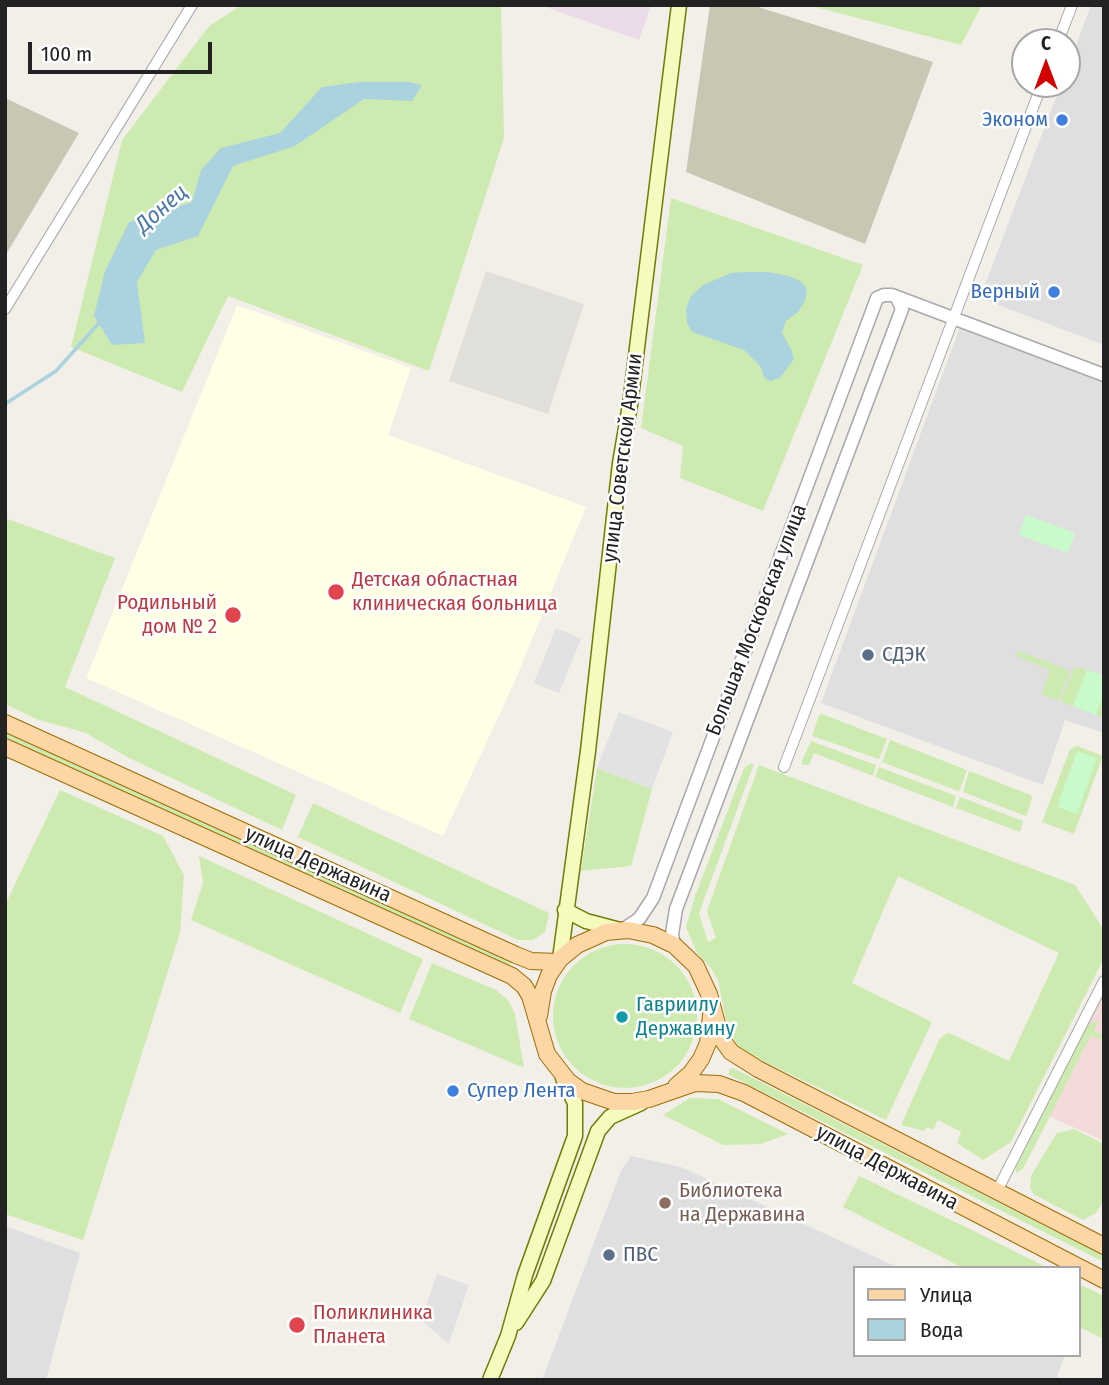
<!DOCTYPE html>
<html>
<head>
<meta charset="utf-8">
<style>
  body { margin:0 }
  #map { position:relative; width:1109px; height:1385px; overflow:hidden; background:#f2efe9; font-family:"Fira Sans Condensed",sans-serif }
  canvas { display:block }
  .frame { position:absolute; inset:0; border:7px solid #222; pointer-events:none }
  .legend { position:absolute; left:853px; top:1266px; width:228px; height:91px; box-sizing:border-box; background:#fff; border:2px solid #a7a7a7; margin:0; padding:9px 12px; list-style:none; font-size:21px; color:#222 }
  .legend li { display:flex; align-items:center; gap:14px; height:35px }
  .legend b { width:35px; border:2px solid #a7a7a7 }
  .north { position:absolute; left:1011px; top:28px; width:70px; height:70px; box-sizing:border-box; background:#fff; border:2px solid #a7a7a7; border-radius:50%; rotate:0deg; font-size:19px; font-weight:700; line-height:28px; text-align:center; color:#222 }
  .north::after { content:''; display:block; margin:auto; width:24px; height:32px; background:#d40000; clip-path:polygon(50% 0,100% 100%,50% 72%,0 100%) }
  .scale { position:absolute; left:28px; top:42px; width:184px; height:32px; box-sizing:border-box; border:4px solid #222; border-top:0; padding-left:9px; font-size:21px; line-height:24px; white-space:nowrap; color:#222; -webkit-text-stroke:5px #fff; paint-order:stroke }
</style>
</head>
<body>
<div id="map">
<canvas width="1109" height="1385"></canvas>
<div class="frame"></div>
<ul class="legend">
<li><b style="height:9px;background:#fcd6a4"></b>Улица</li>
<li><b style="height:19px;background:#aad3df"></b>Вода</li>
</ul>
<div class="north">С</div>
<div class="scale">100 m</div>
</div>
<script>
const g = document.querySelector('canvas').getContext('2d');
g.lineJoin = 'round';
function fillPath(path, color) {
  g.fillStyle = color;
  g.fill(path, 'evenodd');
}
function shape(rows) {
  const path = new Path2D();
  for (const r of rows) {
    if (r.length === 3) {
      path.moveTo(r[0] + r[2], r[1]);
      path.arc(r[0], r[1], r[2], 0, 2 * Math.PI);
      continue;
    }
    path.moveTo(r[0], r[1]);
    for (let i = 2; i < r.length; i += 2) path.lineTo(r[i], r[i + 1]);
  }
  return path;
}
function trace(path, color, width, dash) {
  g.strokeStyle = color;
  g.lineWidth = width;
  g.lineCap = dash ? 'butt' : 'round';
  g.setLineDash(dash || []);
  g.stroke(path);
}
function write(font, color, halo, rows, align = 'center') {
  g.font = font + ' "Fira Sans Condensed",sans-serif';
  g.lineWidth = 5;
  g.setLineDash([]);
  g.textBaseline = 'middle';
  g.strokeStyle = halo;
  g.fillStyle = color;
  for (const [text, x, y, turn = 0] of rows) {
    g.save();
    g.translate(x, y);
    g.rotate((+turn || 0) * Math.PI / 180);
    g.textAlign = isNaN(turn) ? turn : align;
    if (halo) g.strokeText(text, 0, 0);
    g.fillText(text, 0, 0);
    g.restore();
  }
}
const residential = shape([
  [1091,5,1104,5,1104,345,980,298,1061,84,1067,84,1067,69],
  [960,327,1104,381,1104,733,1065,720,1043,785,821,703],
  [631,1156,681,1167,899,1268,855,1268,855,1355,1065,1355,1056,1380,542,1380,621,1171],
  [5,1226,80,1253,46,1380,5,1380]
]);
const commercial = shape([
  [1104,993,1104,1141,1042,1113]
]);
const industrial = shape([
  [540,5,651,5,639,40]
]);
const education = shape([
  [237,305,411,368,388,435,586,507,514,683,443,836,86,678]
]);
const airport = shape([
  [486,271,584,304,548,414,449,381]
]);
const construction = shape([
  [710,5,752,5,933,62,865,244,686,172],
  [5,98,79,133,5,256]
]);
const grass = shape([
  [242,5,501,5,504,138,429,371,228,296,182,392,71,347,122,140,209,26],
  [808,5,982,5,961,45],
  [671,198,863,265,763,511,680,478,683,446,641,428],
  [5,518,115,558,65,687,296,795,282,830,129,758,86,733,36,719,5,704],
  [1019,651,1070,671,1058,701,1042,694,1050,670,1017,656,1015,654],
  [1074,668,1082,668,1104,676,1104,718,1060,701],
  [822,714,887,739,879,759,812,736,819,715],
  [5,730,513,960,509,968,5,740],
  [890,740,967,770,960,789,958,791,882,762],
  [811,741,876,765,873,776,814,753,809,765,803,765,801,763],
  [1077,746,1103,756,1074,834,1042,822,1070,749],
  [750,764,754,764,699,913,708,942,716,938,707,911,759,765,1075,885,1104,930,1104,958,1011,1142,983,1160,957,1143,961,1132,938,1120,933,1130,927,1127,924,1131,901,1125,939,1040,944,1035,949,1033,1009,1061,1059,953,898,876,852,983,932,1022,886,1120,740,1050,732,1036,726,1019,718,980,711,968,697,953,686,927,695,896,744,768],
  [879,767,956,796,953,807,875,777],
  [597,768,652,789,631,866,581,871],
  [969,771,1031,795,1032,799,1026,816,963,792],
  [60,790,163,836,184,875,180,933,83,1240,5,1214,5,905],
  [960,797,1023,821,1020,832,956,808],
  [313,803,549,913,545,932,533,940,518,940,298,837],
  [199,856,423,959,400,1013,191,920,203,883],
  [625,1016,72],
  [432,963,496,990,509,1001,515,1014,524,1068,409,1019],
  [1092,1022,1098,1022,1094,1031,1104,1036,1104,1041,1091,1035,1023,1169,1016,1173,1016,1166,1085,1028],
  [733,1068,1104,1256,1104,1262,729,1075,729,1069],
  [690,1098,718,1099,788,1134,761,1144,723,1145,663,1115],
  [1074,1129,1104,1144,1104,1200,1096,1213,1083,1220,1033,1194,1030,1187,1031,1176,1057,1133],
  [859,1176,974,1231,1048,1268,963,1268,843,1207],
  [1079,1284,1104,1296,1104,1339,1079,1327]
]);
const park = shape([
  [1026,515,1075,533,1068,553,1019,535],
  [1087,670,1104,676,1104,693,1096,715,1073,706],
  [1077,751,1097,758,1077,814,1057,807]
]);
const parking = shape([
  [556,628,581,639,559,693,534,683],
  [619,712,673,732,652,789,597,768],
  [437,1274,469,1285,449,1344,421,1320]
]);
const water = shape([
  [359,82,409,82,422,85,412,101,364,99,295,146,233,166,198,236,156,250,137,282,145,343,112,345,94,316,105,271,129,222,192,202,201,170,221,148,280,133,322,87],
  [744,272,768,272,789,276,802,282,807,290,805,301,798,312,786,321,782,333,791,349,794,359,780,378,771,381,765,379,760,366,744,350,692,332,687,323,686,309,691,296,703,285,731,273]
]);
const stream = shape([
  [5,404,56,371,99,323]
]);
const minor = shape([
  [1058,42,1072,5],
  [5,309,192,5],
  [784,767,1042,84],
  [997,1191,1104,981]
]);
const tertiary = shape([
  [622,930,639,919,653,898,877,298,884,295,892,295,1104,375],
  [674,945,672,934,676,909,902,309,897,298]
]);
const secondary = shape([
  [565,910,586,921,620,930],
  [560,959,588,751,620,463,630,405,679,5],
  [516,1323,543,1281,598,1131,610,1117,641,1103],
  [490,1380,508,1336,525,1275,575,1136,575,1103,563,1078]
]);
const primary = shape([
  [5,723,516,955,531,961,558,962],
  [5,747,512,976,524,986,530,996,547,1054,568,1081,582,1091,614,1102,632,1102,649,1099,695,1083,719,1084,744,1093,1104,1280],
  [539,1016,543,991,549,975,560,959,577,945,606,932,628,930,653,935,674,945,696,966,709,994,721,1038,731,1052,758,1069,1104,1246],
  [676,1086,691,1073,701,1059,708,1043,711,1015]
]);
const markers = [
  [1062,120,7,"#3f7fe0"],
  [1054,292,7,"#3f7fe0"],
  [336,592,9,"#e0444e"],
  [233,615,9,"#e0444e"],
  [868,655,7,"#5c6f8a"],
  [622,1017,7,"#0f9aa8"],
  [453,1091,7,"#3f7fe0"],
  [665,1203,7,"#8d6e63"],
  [609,1255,7,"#5c6f8a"],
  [297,1325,9,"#e0444e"]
];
const shopNames = [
  ["Эконом",1048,120],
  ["Верный",1040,292],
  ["Супер Лента",467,1091,"left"]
];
const streetNames = [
  ["улица Советской Армии",623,458,-83],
  ["Большая Московская улица",757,620,-69],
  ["улица Державина",318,865,24],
  ["улица Державина",887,1168,28]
];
const healthNames = [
  ["Детская областная",352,580],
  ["клиническая больница",352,604],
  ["Родильный",217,603,"right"],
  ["дом № 2",217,627,"right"],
  ["Поликлиника",313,1313],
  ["Планета",313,1337]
];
const serviceNames = [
  ["СДЭК",882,655],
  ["ПВС",623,1255]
];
const cultureNames = [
  ["Гавриилу",636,1005],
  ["Державину",636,1029]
];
const educationNames = [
  ["Библиотека",679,1191],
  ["на Державина",679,1215]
];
const waterNames = [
  ["Донец",162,209,-41]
];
fillPath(residential, '#e0dfdf');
fillPath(commercial, '#f2dad9');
fillPath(industrial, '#ebdbe8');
fillPath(education, '#ffffe5');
fillPath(airport, '#e1dfda');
fillPath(construction, '#c7c7b4');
fillPath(grass, '#cdebb0');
fillPath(park, '#c8facc');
fillPath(parking, '#e2e2e2');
fillPath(water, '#aad3df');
trace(stream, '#aad3df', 3.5);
trace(minor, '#a9a9a9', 12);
trace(tertiary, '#a9a9a9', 15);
trace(secondary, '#707d05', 17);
trace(primary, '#a06b00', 18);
trace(minor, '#fff', 10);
trace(tertiary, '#fff', 12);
trace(secondary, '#f7fabf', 14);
trace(primary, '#fcd6a4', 16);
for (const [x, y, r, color] of markers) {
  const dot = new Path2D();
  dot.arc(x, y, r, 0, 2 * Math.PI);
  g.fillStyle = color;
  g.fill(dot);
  trace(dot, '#fff', 2.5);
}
write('21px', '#366cbe', '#fff', shopNames, 'right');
write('21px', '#222', '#fff', streetNames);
write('21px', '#be3a42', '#fff', healthNames, 'left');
write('21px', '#4e5e75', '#fff', serviceNames, 'left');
write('21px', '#0d838f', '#fff', cultureNames, 'left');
write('21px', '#785e54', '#fff', educationNames, 'left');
write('italic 23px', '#4a7aab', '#fff', waterNames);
</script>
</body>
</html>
